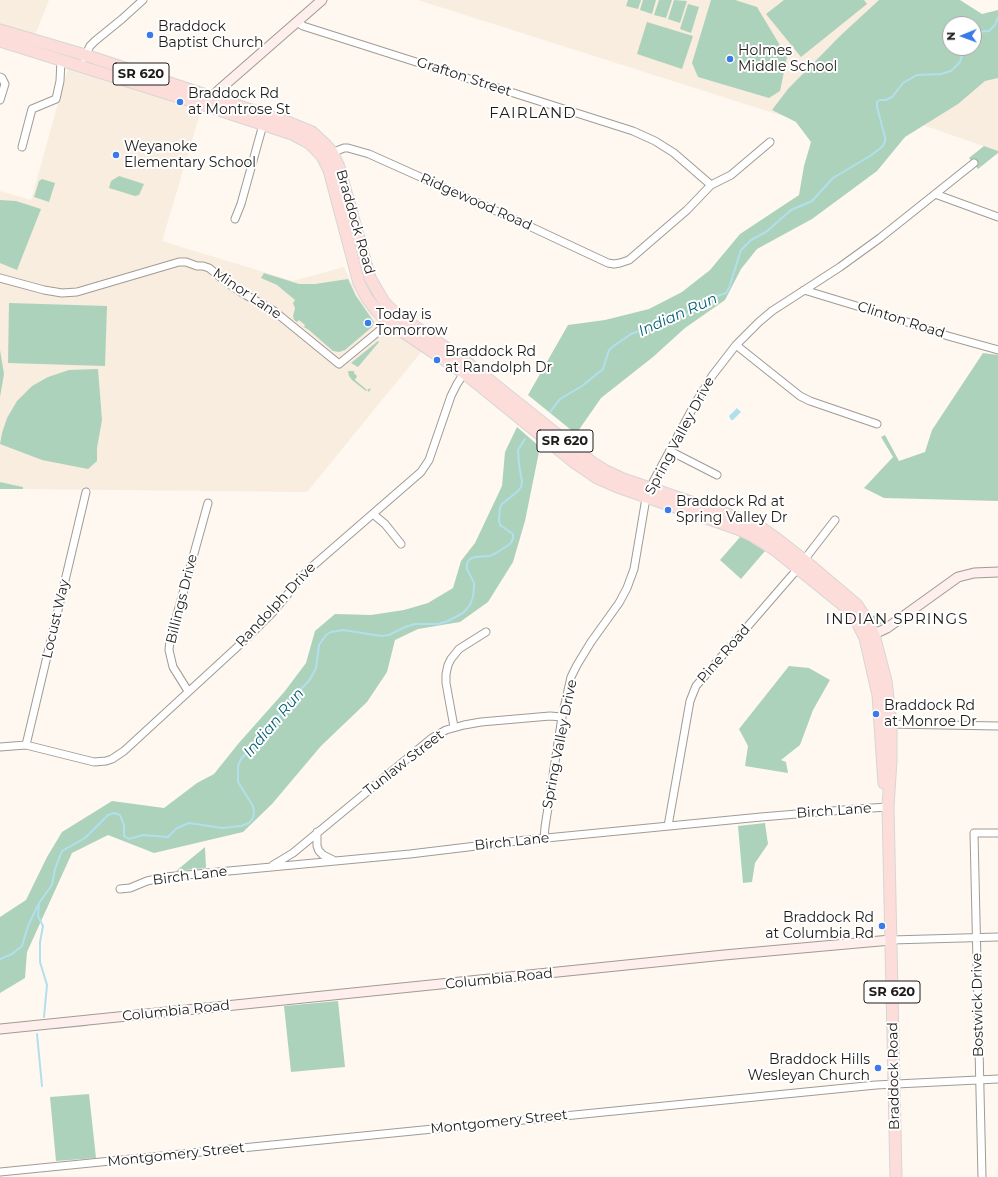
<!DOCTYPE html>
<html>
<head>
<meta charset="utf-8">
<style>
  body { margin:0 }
  #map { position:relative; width:998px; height:1177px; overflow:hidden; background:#fef8f0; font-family:Montserrat,sans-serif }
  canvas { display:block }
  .north { position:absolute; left:942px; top:16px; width:40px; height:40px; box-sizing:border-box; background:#fff; border:1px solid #a5a4a3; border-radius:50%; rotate:269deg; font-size:11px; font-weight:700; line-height:16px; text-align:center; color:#1e1c19 }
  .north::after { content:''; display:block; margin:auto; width:14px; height:18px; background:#397be9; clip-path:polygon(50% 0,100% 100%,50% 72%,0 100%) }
</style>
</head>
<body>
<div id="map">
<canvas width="998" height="1177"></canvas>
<div class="north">N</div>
</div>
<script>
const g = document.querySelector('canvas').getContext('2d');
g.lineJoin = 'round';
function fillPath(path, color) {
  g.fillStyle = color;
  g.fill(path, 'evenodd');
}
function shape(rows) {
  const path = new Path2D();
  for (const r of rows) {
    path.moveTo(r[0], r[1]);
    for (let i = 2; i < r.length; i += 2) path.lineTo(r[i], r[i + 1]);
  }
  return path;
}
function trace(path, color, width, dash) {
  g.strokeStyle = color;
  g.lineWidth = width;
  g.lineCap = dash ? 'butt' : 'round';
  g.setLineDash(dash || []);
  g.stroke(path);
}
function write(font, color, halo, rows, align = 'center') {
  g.font = font + ' Montserrat,sans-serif';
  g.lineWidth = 4;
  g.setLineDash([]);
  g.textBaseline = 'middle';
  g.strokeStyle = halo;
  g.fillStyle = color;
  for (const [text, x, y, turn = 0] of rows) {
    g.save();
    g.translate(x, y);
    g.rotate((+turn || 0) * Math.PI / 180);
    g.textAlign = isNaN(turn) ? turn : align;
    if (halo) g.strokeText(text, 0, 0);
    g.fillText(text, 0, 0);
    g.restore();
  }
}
const built = shape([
  [0,0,49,0,35,35,0,25],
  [418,0,930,0,786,117],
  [68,68,201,110,162,241,293,281,344,267,356,293,368,311,398,336,422,351,307,492,23,489,23,487,0,482,0,191,31,200],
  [974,77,998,77,998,151,911,121]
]);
const green = shape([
  [628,0,641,0,638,9,626,6],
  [643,0,656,0,652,14,640,10],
  [659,0,672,0,666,18,654,15],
  [674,0,687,1,680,23,668,19],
  [711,0,735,0,757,7,787,57,780,91,769,98,698,77,692,63],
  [784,0,864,0,867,4,801,57,766,14],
  [879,0,960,0,982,14,998,10,998,78,985,81,958,104,905,137,877,171,812,219,757,249,741,269,725,300,685,328,653,357,601,398,576,434,528,395,568,325,605,320,649,309,682,292,710,270,740,234,799,195,804,166,811,142,796,122,772,110,788,89,840,36],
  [950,24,974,24,974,48,950,48],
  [688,4,699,7,691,33,680,29],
  [647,22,693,36,682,69,637,54],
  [984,146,998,151,998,153,978,169,969,158],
  [119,176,144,184,139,195,135,196,109,188,111,181],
  [42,179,55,183,49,202,34,197,39,181],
  [0,200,16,201,41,209,17,270,0,263],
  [264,273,299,284,315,284,348,279,356,296,374,322,372,327,345,350,339,352,333,351,309,330,304,327,305,325,299,320,297,322,294,320,293,316,295,308,293,303,295,300,277,285,261,278],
  [9,303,107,306,105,366,8,363],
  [378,341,379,342,358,367,351,363],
  [0,350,4,374,0,397],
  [983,353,998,355,998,501,884,498,864,488,893,457,881,437,885,435,899,461,925,452,932,430],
  [98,369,102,420,97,448,97,461,88,469,42,460,0,444,2,433,7,418,17,401,32,386,48,377,69,370],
  [349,371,354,371,354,373,357,376,355,380,367,390,371,388,369,392,367,390,366,391,352,380,349,376,348,372],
  [517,427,540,447,525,521,513,562,488,602,460,622,418,629,395,640,387,672,367,702,321,746,272,804,243,832,154,853,108,835,72,853,27,952,25,978,0,993,0,917,26,900,47,857,62,832,112,801,164,808,197,783,214,774,238,744,285,691,306,663,315,631,335,614,371,615,404,610,428,603,453,588,461,561,475,543,502,486,505,452],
  [0,482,23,487,23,489,0,489],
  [741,536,765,551,741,579,720,560],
  [883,615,882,623,876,627,871,616],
  [789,666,809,668,830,680,813,710,800,745,781,760,786,762,788,773,745,766,748,746,739,729],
  [765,823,768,844,755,863,752,882,743,883,738,826],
  [205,847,206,868,176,871],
  [338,1001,345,1067,291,1072,284,1006],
  [89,1094,96,1158,56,1161,50,1097]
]);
const water = shape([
  [737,408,741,412,733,420,731,420,729,416]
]);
const stream = shape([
  [974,32,989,31,995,25,998,17],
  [550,412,560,399,582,386,603,369,609,350,615,345,631,334,650,327,661,320,686,315,714,297,726,293,729,288,741,250,751,240,766,232,791,210,812,201,833,178,870,156,882,147,885,142,885,137,877,107,877,102,880,100,886,100,892,97,903,83,917,75,941,74,951,71,960,62,962,55,962,48],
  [39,905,38,916,43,926,40,942,40,962,47,985,44,1017],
  [0,959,12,954,22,946,28,926,39,903,52,885,55,869,62,851,85,838,108,815,114,813,120,815,124,825,124,836,129,839,143,835,168,837,177,828,189,823,222,828,241,826,249,823,253,818,254,813,253,806,238,782,238,766,241,759,255,743,267,727,284,710,291,699,309,681,316,668,319,645,326,635,331,632,343,630,381,636,389,635,405,627,415,624,438,624,448,621,463,613,470,605,473,597,474,588,474,583,467,569,467,563,470,559,475,557,490,556,496,553,510,544,513,539,513,534,500,525,499,520,500,508,502,504,518,491,521,487,522,482,519,464,518,450,525,439],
  [57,1028,87,1025],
  [37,1034,42,1086]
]);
const street = shape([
  [297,22,303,26,633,131,655,141,674,153,711,185],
  [84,58,90,46,95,41,122,19,143,0],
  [0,77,2,78,5,84,0,100],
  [22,147,32,109,56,99,60,81,61,60],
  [329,154,344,148,348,148,369,154,514,219,608,263,614,264,620,263,629,260,687,210,711,185,731,175,770,142],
  [935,194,998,217],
  [235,219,241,204,264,121],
  [0,278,44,290,62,293,77,292,179,262,186,262,197,266,203,266,209,268,229,284,244,294,274,311,339,364,379,331,389,319],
  [804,290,883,314,948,336,998,350],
  [736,345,800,396,810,401,877,424],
  [670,451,717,475],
  [373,514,385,524,401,544],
  [188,691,173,667,169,650,170,640,208,503],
  [888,724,998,726],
  [454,727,446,683,446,674,448,665,451,659,459,649,486,632],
  [26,745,86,492],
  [0,747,26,745,94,762,106,761,112,759,124,751,247,638,272,613,307,571,421,472,429,460,451,396,457,384,466,370],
  [668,826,690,701,696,686,794,573,835,520],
  [317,832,317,846,319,851,323,855,333,860],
  [544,839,545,827,562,717,571,677,577,665,591,642,619,603,627,588,634,569,646,498,653,482,696,402,712,376,736,345,759,322,772,311,840,267,880,238,974,163],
  [273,865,293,853,432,738,446,730,464,725,481,722,550,716,562,717],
  [120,889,130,888,147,881,165,877,410,854,526,840,761,817,856,809,888,807],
  [891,940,998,937],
  [0,1172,876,1085,998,1079],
  [982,1177,974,833,998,833]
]);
const secondary = shape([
  [208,101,219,90,322,0],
  [868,637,887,628,958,577,974,573,998,572],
  [0,1029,724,955,891,940]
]);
const primary = shape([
  [0,30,85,55,221,100,290,123,312,132,325,144,332,152,339,167,370,278,384,302,394,312,464,360,593,463,606,471,623,479,735,517,763,529,776,538,804,560,857,605,868,622,874,635,886,681,891,724,891,761,888,807,896,1177],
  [0,41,204,105,292,134,309,143,322,156,329,170,359,283,367,298,376,310,387,321,464,373,575,463,597,478,618,487,738,529,753,536,775,550,844,606,852,614,857,622,865,638,878,695,884,783]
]);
const markers = [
  [150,35,4,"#397be9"],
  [730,59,4,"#397be9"],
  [180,102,4,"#397be9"],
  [116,155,4,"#397be9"],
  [368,323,4,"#397be9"],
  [437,360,4,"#397be9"],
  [668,510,4,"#397be9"],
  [876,714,4,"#397be9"],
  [882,926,4,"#397be9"],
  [878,1068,4,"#397be9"]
];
const shields = [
  [141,74,56],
  [565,441,56],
  [892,992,56]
];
const shieldNames = [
  ["SR 620",141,74],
  ["SR 620",565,441],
  ["SR 620",892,992]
];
const poiNames = [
  ["Braddock",158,27],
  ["Baptist Church",158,43],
  ["Holmes",738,51],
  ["Middle School",738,67],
  ["Braddock Rd",188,94],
  ["at Montrose St",188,110],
  ["Weyanoke",124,147],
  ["Elementary School",124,163],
  ["Today is",376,315],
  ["Tomorrow",376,331],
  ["Braddock Rd",445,352],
  ["at Randolph Dr",445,368],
  ["Braddock Rd at",676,502],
  ["Spring Valley Dr",676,518],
  ["Braddock Rd",884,706],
  ["at Monroe Dr",884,722],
  ["Braddock Rd",874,918,"right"],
  ["at Columbia Rd",874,934,"right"],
  ["Braddock Hills",870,1060,"right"],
  ["Wesleyan Church",870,1076,"right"]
];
const streetNames = [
  ["Grafton Street",464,77,18],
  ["Ridgewood Road",476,202,24],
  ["Braddock Road",355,222,74],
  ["Minor Lane",247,294,34],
  ["Clinton Road",901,320,18],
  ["Spring Valley Drive",680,436,-62],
  ["Billings Drive",182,599,-76],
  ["Randolph Drive",276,605,-47],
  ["Locust Way",56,619,-77],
  ["Pine Road",724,654,-49],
  ["Spring Valley Drive",560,744,-79],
  ["Tunlaw Street",404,763,-38],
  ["Birch Lane",834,811,-4],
  ["Birch Lane",512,842,-6],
  ["Birch Lane",190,876,-7],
  ["Columbia Road",499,979,-6],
  ["Bostwick Drive",978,1005,-91],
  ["Columbia Road",176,1011,-6],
  ["Braddock Road",894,1076,-91],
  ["Montgomery Street",499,1122,-6],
  ["Montgomery Street",176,1155,-6]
];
const neighbourhoodNames = [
  ["FAIRLAND",533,114],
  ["INDIAN SPRINGS",897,620]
];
const waterNames = [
  ["Indian Run",678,315,-24],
  ["Indian Run",274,723,-50]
];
fillPath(built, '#f8eddf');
fillPath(green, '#add2bb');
fillPath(water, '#b2dfee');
trace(stream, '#b2dfee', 2);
trace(street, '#a19b95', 9);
trace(secondary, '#a19b95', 11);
trace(primary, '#d6d6d6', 13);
trace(street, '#fff', 7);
trace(secondary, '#feeeec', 9);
trace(primary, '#fdddda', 11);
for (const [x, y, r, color] of markers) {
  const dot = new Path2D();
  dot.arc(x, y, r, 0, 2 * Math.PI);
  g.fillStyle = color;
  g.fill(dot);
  trace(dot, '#fff', 1.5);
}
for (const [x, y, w] of shields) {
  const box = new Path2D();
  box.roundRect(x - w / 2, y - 11, w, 22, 3);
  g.fillStyle = '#fff';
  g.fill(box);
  trace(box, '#1e1c19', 1);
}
write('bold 13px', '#1e1c19', null, shieldNames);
write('14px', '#1e1c19', '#fff', poiNames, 'left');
write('14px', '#1e1c19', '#fff', streetNames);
g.letterSpacing = '1px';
write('15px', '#1e1c19', '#fff', neighbourhoodNames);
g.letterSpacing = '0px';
write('italic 15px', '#066075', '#fff', waterNames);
</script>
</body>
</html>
